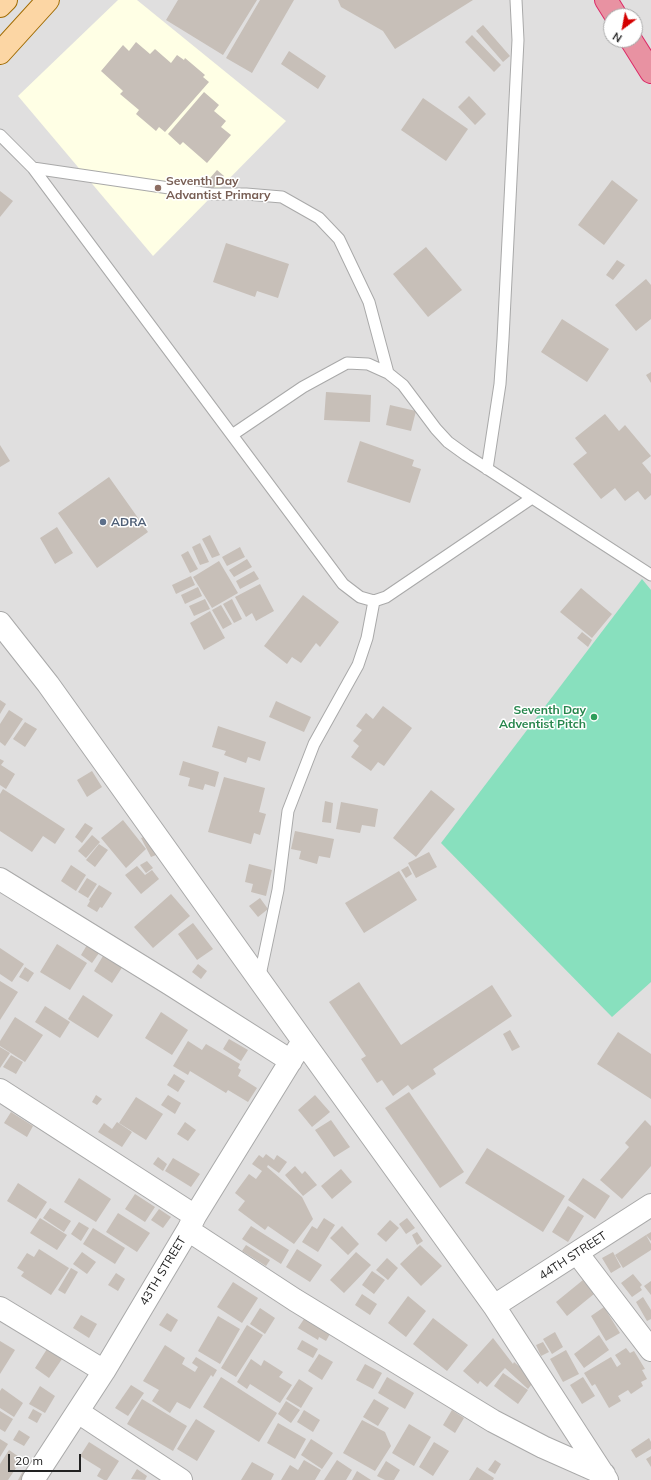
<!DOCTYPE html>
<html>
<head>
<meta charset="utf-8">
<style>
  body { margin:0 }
  #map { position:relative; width:651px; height:1480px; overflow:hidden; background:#f2efe9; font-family:Mulish,sans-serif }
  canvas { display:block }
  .north { position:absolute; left:603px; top:8px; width:40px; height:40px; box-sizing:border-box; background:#fff; border:1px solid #a7a7a7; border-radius:50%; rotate:212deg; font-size:11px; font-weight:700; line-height:16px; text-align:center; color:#222 }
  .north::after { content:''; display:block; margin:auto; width:14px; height:18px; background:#d40000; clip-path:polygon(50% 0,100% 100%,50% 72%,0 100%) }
  .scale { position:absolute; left:8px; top:1454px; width:73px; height:18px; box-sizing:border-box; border:2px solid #222; border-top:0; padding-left:5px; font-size:12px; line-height:14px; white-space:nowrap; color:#222; -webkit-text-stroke:3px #fff; paint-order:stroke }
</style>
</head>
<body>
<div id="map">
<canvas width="651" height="1480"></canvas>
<div class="north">N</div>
<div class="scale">20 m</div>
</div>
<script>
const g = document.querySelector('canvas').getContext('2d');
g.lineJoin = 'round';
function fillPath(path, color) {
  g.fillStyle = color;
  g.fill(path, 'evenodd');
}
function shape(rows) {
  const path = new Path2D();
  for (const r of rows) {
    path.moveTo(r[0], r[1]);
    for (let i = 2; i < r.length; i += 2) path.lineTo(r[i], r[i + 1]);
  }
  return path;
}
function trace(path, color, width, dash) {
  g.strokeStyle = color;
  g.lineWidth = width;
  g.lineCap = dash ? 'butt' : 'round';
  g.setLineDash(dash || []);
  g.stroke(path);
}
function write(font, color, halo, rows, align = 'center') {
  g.font = font + ' Mulish,sans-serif';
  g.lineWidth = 3;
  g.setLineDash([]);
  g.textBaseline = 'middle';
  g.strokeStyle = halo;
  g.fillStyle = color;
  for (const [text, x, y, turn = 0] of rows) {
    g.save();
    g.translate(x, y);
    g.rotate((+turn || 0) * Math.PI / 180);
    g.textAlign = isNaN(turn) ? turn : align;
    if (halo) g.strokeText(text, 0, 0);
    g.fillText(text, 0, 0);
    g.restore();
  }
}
const residential = shape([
  [0,0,651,0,651,1480,0,1480],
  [611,16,635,16,635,40,611,40]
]);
const education = shape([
  [118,0,137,0,286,121,153,256,18,96]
]);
const pitch = shape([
  [642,579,651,590,651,982,612,1017,441,843]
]);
const building = shape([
  [178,0,257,0,223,55,166,20],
  [260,0,294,0,252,73,226,58],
  [338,0,473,0,395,49,383,31,341,7],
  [483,25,510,56,503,62,476,31],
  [472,35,501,65,494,72,465,42],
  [136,42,150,54,155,49,171,63,177,55,184,60,185,58,205,75,203,77,209,82,165,132,159,127,156,131,136,114,139,110,120,94,123,91,101,71,123,45,129,51],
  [289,51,326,76,318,89,281,64],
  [204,92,219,105,214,111,226,121,221,127,231,135,207,163,183,142,180,145,168,134],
  [469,96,486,114,475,125,458,107],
  [423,98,468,129,446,161,401,130],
  [217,170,224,176,210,192,203,186],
  [612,180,638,200,604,245,578,225],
  [0,191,13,201,0,217],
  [226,243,289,264,278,298,257,291,255,297,213,282],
  [426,247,462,290,428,317,393,274],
  [617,260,625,265,613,280,606,275],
  [646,279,651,285,651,319,636,331,615,305],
  [562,319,609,349,587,382,541,352],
  [651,372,651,383,646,375],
  [326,392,371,395,370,422,324,420],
  [390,405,416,411,411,431,386,425],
  [605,414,619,431,625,425,651,456,642,463,651,474,651,495,645,500,638,491,625,501,615,488,601,499,573,464,587,453,575,438],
  [360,441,414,460,412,466,421,469,410,503,347,482],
  [0,445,10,461,0,467],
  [109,477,148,532,97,568,58,513],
  [57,527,73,553,55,564,40,538],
  [210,535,220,555,212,558,202,539],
  [200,543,209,562,200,565,192,547],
  [240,547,245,557,227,566,222,557],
  [188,551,198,569,190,573,181,555],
  [247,559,252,567,234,577,229,570],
  [219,561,238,593,212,608,193,577],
  [254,571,259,579,240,589,236,581],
  [191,576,195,585,176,594,172,585],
  [260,584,274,611,256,621,252,613,246,617,235,597],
  [198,587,202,596,185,604,181,595],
  [581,588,612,614,592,638,560,612],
  [303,595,339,622,320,647,316,643,301,663,292,657,287,664,264,646],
  [205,599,210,609,194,616,189,606],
  [232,599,242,619,234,623,223,604],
  [221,605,232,624,223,629,212,610],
  [210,611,225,638,204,650,190,623],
  [582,632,592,640,588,647,577,638],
  [0,700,6,704,0,714],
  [276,701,311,717,304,732,269,717],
  [383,706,412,728,384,766,378,762,371,771,351,757,359,746,353,741,362,730,356,726,366,713,373,719],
  [9,710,23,719,5,746,0,742,0,724],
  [25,722,37,729,25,747,13,739],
  [218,726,266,742,260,761,248,757,246,763,224,755,226,751,212,747],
  [0,759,4,761,1,765,15,774,6,789,0,785],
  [183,761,219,772,215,787,205,784,203,790,188,786,190,778,179,775],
  [92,771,102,787,87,797,77,780],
  [224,777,265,788,259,812,266,814,260,835,254,833,251,844,208,832],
  [3,789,65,829,55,844,43,836,32,852,0,831,0,794],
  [431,790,455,809,416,857,393,838],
  [325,801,333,803,331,823,322,822],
  [341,802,378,809,375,827,362,825,360,833,336,829],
  [123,820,146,849,126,868,101,838],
  [85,823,93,828,82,843,75,837],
  [295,831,334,839,330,858,319,856,317,864,299,859,301,851,291,849],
  [92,835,100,842,86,858,78,851],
  [146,836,156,855,151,857,141,838],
  [99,844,108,850,95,867,86,860],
  [429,852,437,867,416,878,408,863],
  [147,861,153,868,146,873,140,865],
  [249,864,272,870,266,896,251,892,253,884,245,882],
  [71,865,86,875,76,891,61,881],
  [137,866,145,875,152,870,159,879,141,894,125,875],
  [408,866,412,874,406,878,401,870],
  [399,871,417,900,364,933,345,903],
  [87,878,97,884,88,898,78,892],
  [99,885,112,893,102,908,100,907,97,912,87,906,90,901,89,900],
  [171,894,190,916,153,948,134,927],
  [260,898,268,909,258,917,249,906],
  [193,923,213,949,197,960,178,934],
  [57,944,87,963,70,990,40,972],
  [87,945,99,953,92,963,81,955],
  [0,948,24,964,12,982,0,974],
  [103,956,112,962,114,960,123,966,112,983,94,971],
  [198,964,207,971,201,979,192,972],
  [25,967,34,973,28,982,19,977],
  [0,981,18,992,0,1020],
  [359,982,401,1045,492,985,512,1016,433,1069,436,1074,412,1090,408,1085,393,1096,382,1080,377,1083,361,1059,366,1056,329,1002],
  [83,995,113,1015,98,1038,68,1019],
  [45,1006,70,1022,60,1038,35,1022],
  [161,1012,188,1030,172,1055,145,1038],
  [15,1017,43,1035,25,1062,0,1046,0,1041],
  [510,1030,520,1047,512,1051,503,1034],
  [618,1032,651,1054,651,1099,597,1064],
  [229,1039,248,1050,241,1061,223,1049],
  [188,1041,202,1050,206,1044,240,1064,238,1068,241,1070,238,1076,257,1088,248,1102,228,1090,226,1093,190,1071,188,1075,173,1066],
  [0,1047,10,1053,0,1068],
  [11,1055,23,1062,16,1074,3,1067],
  [174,1074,185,1081,178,1092,167,1085],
  [409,1092,464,1172,440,1188,385,1108],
  [96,1095,102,1099,97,1105,92,1102],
  [168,1095,181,1103,175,1114,161,1105],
  [315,1095,330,1112,312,1127,298,1110],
  [136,1097,163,1114,146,1140,119,1123],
  [11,1112,33,1126,27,1137,4,1123],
  [331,1120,350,1147,334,1157,315,1130],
  [645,1120,651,1126,651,1166,622,1199,600,1180,629,1147,625,1143],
  [117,1122,132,1132,122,1147,98,1132,104,1123,112,1129],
  [185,1122,196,1130,188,1141,177,1134],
  [487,1148,565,1196,543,1232,465,1183],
  [266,1154,274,1160,277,1155,287,1162,279,1173,268,1165,267,1167,302,1197,313,1219,294,1244,268,1226,265,1230,238,1210,245,1201,235,1193,249,1174,256,1179,262,1171,252,1164,259,1155,263,1158],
  [158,1157,167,1164,163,1171,153,1164],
  [173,1158,200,1174,191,1187,165,1171],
  [295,1166,302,1174,305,1171,317,1185,303,1196,285,1175],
  [341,1169,352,1182,332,1199,321,1186],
  [79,1178,111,1199,96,1222,64,1202],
  [583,1178,610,1196,595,1219,568,1200],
  [18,1183,47,1202,36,1219,7,1201],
  [135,1194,155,1207,145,1222,125,1209],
  [568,1206,584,1216,568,1242,552,1232],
  [50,1208,71,1221,64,1232,43,1218],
  [159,1209,171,1217,163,1228,151,1220],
  [118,1213,150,1233,137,1252,106,1232],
  [40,1218,67,1235,57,1250,30,1233],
  [324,1218,335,1225,318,1252,302,1242,312,1226,317,1229],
  [407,1218,415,1228,406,1234,399,1224],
  [390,1220,399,1228,386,1242,377,1234],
  [79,1222,89,1228,81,1241,71,1234],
  [251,1226,289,1250,281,1264,242,1239],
  [342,1226,359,1244,348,1255,330,1238],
  [93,1228,125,1248,115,1264,83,1244],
  [417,1232,423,1241,417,1245,412,1235],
  [651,1232,651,1241,646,1235],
  [646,1235,651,1244,651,1250,623,1268,615,1255],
  [246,1245,270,1260,266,1266,242,1251],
  [420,1245,442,1266,421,1286,400,1264],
  [39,1249,69,1268,51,1295,21,1276,24,1272,17,1268,27,1253,34,1257],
  [297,1249,322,1265,310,1282,286,1267],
  [82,1252,96,1262,87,1274,73,1264],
  [356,1252,371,1265,344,1293,330,1280],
  [613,1252,621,1267,611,1273,602,1258],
  [387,1258,398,1268,388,1280,376,1270],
  [71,1268,78,1272,65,1294,58,1290],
  [372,1271,385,1280,374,1294,362,1285],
  [116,1273,125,1279,118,1291,108,1285],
  [633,1274,642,1285,640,1287,642,1290,632,1297,621,1283],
  [583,1280,594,1294,567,1316,556,1302],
  [651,1281,651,1295,644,1286],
  [233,1282,258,1298,242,1323,217,1307],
  [362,1294,377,1304,370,1315,355,1305],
  [408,1296,426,1311,406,1337,388,1323],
  [643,1297,651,1310,651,1319,647,1321,636,1302],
  [604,1307,620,1333,606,1341,591,1316],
  [260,1308,275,1318,265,1334,250,1324],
  [167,1313,178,1320,171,1332,159,1325],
  [81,1315,97,1324,89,1338,73,1328],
  [218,1316,240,1329,220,1364,198,1351],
  [306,1316,331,1332,326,1341,319,1337,318,1340,298,1328],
  [433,1318,468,1345,447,1371,413,1344],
  [247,1325,263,1335,236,1377,221,1368],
  [555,1332,563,1347,552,1354,543,1339],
  [599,1335,609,1350,584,1368,574,1354],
  [493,1338,513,1364,514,1362,535,1380,528,1389,505,1368,487,1387,480,1381,478,1384,463,1371],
  [302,1340,318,1349,313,1358,297,1349],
  [0,1341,15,1350,0,1374],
  [543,1342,549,1352,541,1356,536,1345],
  [165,1345,185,1358,182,1364,195,1372,198,1367,192,1363,196,1357,217,1370,213,1377,211,1375,190,1409,177,1402,170,1413,152,1401,159,1390,143,1381],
  [626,1348,630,1353,634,1351,645,1369,642,1370,647,1379,641,1382,643,1386,631,1394,628,1390,618,1396,621,1401,609,1408,595,1384,592,1386,584,1373,611,1357,617,1367,621,1364,615,1355],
  [47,1349,62,1359,49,1378,35,1368],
  [566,1350,579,1374,563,1382,550,1359],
  [319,1354,333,1362,322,1380,308,1371],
  [251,1359,261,1366,264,1360,283,1372,279,1377,292,1385,280,1403,250,1384,247,1389,237,1382],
  [365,1364,382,1373,373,1389,356,1380],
  [503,1373,528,1390,518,1404,494,1386],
  [221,1377,277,1413,259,1442,203,1407],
  [387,1377,414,1393,405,1409,378,1393],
  [583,1377,595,1396,582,1404,570,1385],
  [299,1379,313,1388,301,1408,286,1399],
  [131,1385,144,1393,128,1416,115,1408],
  [40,1386,55,1396,45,1413,29,1404],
  [2,1388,23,1403,14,1417,0,1408,0,1391],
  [142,1399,187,1426,173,1451,127,1424],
  [374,1399,389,1408,378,1426,363,1417],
  [286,1401,300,1410,291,1423,278,1414],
  [33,1409,42,1414,37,1423,28,1418],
  [304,1410,320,1420,313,1432,297,1422],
  [452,1410,464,1418,455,1433,443,1425],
  [0,1411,13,1419,5,1432,0,1429],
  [196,1419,215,1431,197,1461,177,1449],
  [362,1420,385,1432,391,1446,375,1471,343,1453],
  [278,1423,306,1439,295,1459,267,1443],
  [409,1424,431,1437,414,1466,392,1453],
  [19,1430,30,1437,24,1446,13,1440],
  [649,1438,651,1442,651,1449,636,1458,631,1450],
  [0,1439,8,1444,0,1457],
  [311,1439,333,1453,322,1469,301,1455],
  [89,1442,119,1461,107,1480,104,1480,97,1476,101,1469,80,1456],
  [434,1442,449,1451,433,1476,419,1467],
  [9,1450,22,1459,8,1480,0,1480,0,1464],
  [651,1456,651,1467,646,1459],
  [304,1460,321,1470,315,1480,281,1480,290,1465,298,1470],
  [337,1460,352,1470,346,1480,324,1480],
  [495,1460,501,1464,495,1474,488,1470],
  [386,1461,400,1470,394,1480,385,1480,377,1476],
  [252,1462,274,1474,271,1480,241,1480],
  [477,1467,494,1478,493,1480,469,1480],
  [137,1469,147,1476,145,1480,131,1479],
  [23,1471,28,1474,30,1480,18,1480],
  [357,1471,371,1480,352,1480]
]);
const lane = shape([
  [0,135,33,168,343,584,360,597,374,601,386,597,532,498],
  [33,168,210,194,246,194,282,197,319,218,339,239,369,302,388,373],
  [232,435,303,387,347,363,368,364,388,373,403,385,436,429,448,442,466,455,651,575],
  [487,469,500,384,503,339,518,40,516,0],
  [259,980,278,890,288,811,314,744,358,665,367,638,374,601]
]);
const street = shape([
  [0,623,48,684,303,1041,195,1216,188,1230,104,1371,33,1480],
  [0,879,170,984,291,1061],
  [303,1041,494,1306,607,1480],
  [0,1090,195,1216],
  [188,1230,295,1300,493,1421,543,1447,604,1474],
  [577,1253,651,1350],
  [494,1306,651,1205],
  [0,1308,104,1371],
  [78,1412,181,1480]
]);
const primary = shape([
  [0,6,6,0],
  [0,53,48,0]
]);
const highway = shape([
  [606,0,616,16],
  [631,40,651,72]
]);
const markers = [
  [158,188,4,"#8d6e63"],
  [103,522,4,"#5c6f8a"],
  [594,717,4,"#2e9e5b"]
];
const educationNames = [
  ["Seventh Day",166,181],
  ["Advantist Primary",166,195]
];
const serviceNames = [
  ["ADRA",111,522]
];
const leisureNames = [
  ["Seventh Day",586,710],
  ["Adventist Pitch",586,724]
];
const streetNames = [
  ["44TH STREET",573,1256,-33],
  ["43TH STREET",163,1271,-59]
];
fillPath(residential, '#e0dfdf');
fillPath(education, '#ffffe5');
fillPath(pitch, '#88e0be');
fillPath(building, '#c7bfb8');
trace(lane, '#a9a9a9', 13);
trace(street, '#a9a9a9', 24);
trace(primary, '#a06b00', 24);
trace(highway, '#dc2a67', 24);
trace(lane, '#fff', 11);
trace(street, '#fff', 22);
trace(primary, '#fcd6a4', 22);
trace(highway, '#e892a2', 22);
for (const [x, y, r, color] of markers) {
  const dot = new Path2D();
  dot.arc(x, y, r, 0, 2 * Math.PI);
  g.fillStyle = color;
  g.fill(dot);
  trace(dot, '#fff', 1.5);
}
write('bold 12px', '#785e54', '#fff', educationNames, 'left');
write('bold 12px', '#4e5e75', '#fff', serviceNames, 'left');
write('bold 12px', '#27864d', '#fff', leisureNames, 'right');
write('12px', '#222', '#fff', streetNames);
</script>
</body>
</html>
